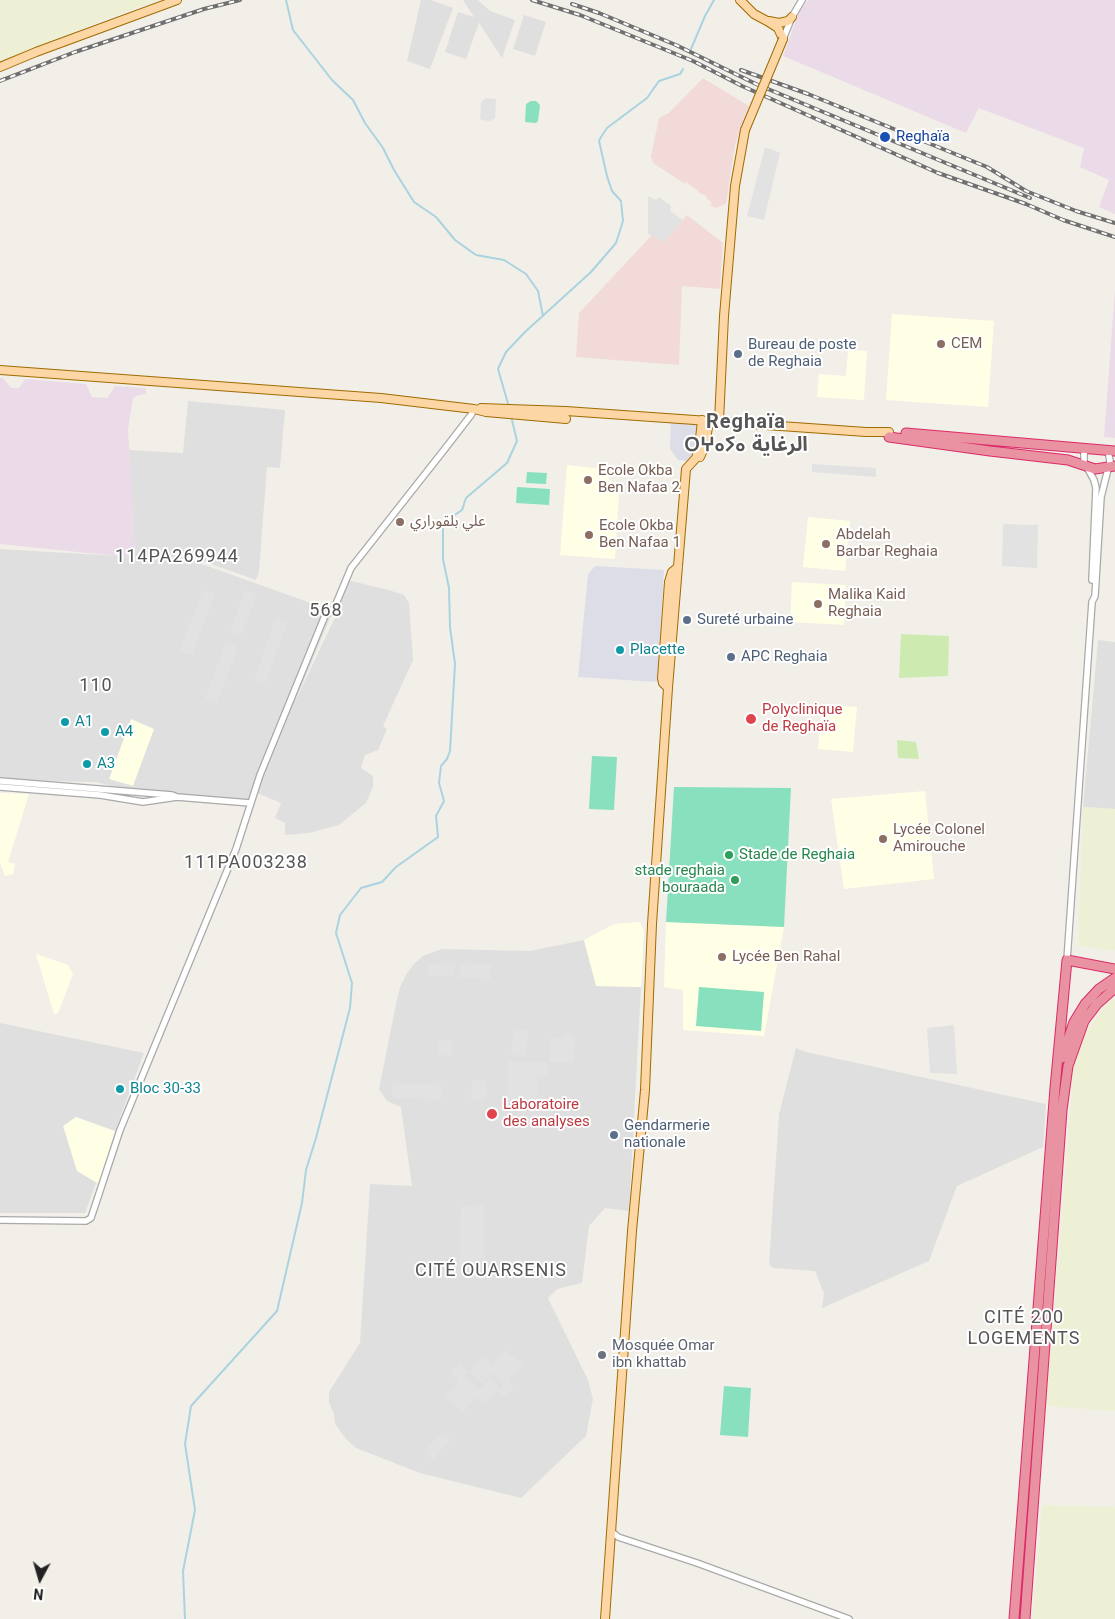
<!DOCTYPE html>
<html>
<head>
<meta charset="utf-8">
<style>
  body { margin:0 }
  #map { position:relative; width:1115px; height:1619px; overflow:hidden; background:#f2efe9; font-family:Roboto,sans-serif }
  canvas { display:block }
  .north { position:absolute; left:15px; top:1554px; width:50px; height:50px; -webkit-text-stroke:4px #fff; paint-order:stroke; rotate:186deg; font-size:14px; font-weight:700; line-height:20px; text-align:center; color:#222 }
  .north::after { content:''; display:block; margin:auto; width:18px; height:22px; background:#222; clip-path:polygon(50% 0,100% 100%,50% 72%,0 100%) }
</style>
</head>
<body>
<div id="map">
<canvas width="1115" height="1619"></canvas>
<div class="north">N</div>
</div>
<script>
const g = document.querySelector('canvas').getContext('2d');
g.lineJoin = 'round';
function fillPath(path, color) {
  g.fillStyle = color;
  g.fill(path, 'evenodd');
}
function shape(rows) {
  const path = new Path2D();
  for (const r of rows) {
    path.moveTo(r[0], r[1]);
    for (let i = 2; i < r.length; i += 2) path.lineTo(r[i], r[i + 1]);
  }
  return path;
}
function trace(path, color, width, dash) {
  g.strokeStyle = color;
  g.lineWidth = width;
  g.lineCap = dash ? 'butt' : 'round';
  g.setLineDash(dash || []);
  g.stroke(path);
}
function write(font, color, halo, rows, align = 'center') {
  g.font = font + ' Roboto,"Noto Sans Arabic","Noto Sans Tifinagh",sans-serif';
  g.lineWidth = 4;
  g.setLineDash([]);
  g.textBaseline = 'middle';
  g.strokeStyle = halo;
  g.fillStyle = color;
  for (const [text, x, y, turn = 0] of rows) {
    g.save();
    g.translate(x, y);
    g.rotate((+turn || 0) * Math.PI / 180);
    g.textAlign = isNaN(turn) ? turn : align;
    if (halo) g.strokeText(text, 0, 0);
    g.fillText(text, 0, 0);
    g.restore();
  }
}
const residential = shape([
  [421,0,431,0,453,8,430,69,407,61],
  [463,0,478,0,490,11,515,20,502,58,479,23,466,59,445,52,458,12,474,17],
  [524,15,546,22,535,56,513,49],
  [188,401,285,410,280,468,267,467,259,571,256,580,194,558,185,558,333,611,295,702,336,615,347,580,389,590,404,595,409,603,413,660,383,726,387,729,378,750,365,755,361,768,373,776,373,787,366,803,339,825,309,833,285,835,285,823,275,818,281,803,257,793,251,806,126,790,96,782,0,780,0,549,135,557,129,450,183,453],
  [1098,640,1115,642,1115,809,1083,807],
  [584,940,597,986,641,987,629,1211,605,1208,589,1226,582,1283,557,1289,548,1298,588,1380,593,1399,586,1436,521,1498,420,1473,356,1448,346,1439,335,1424,334,1414,329,1403,329,1392,360,1343,370,1184,412,1186,401,1107,387,1101,379,1089,397,999,400,987,407,973,414,964,423,956,442,949,530,951],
  [0,1023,144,1053,85,1213,0,1213],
  [796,1048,806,1052,1046,1104,1043,1147,957,1186,929,1261,822,1308,824,1293,815,1271,773,1268,769,1264,779,1114]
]);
const commercial = shape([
  [703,78,749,106,735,145,726,204,715,208,710,205,712,202,707,199,707,197,703,194,702,195,697,190,686,182,685,184,653,163,651,156,659,118,669,113],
  [687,215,723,243,720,289,682,286,679,365,576,357,579,313,652,235,664,242]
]);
const industrial = shape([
  [808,0,1115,0,1115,214,1099,207,1109,180,1080,167,1084,148,979,108,966,133,783,56,799,12],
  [1115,289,1115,438,1104,437],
  [0,378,3,378,11,388,19,388,25,379,86,384,92,397,107,398,115,386,146,388,146,394,139,395,133,398,128,429,136,558,0,544]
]);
const education = shape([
  [892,314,994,321,988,407,886,400],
  [848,350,867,351,864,400,817,397,819,374,846,376],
  [567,465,602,469,619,492,615,559,560,555],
  [808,517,850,521,845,571,803,567],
  [792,582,846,585,844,625,790,622],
  [822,704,857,707,853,752,818,749],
  [131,719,154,729,133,786,109,779],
  [925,791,934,879,844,889,831,799],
  [0,793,29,794,8,862,15,864,13,874,5,876,0,863],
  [640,922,644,931,641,987,596,986,584,940,614,924],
  [666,922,784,927,764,1036,683,1030,683,990,664,987],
  [36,954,68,965,73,974,58,1013,54,1014],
  [76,1117,115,1131,99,1184,77,1171,63,1126]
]);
const farmland = shape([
  [0,0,161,0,111,17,0,63],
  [1083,807,1115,809,1115,951,1078,946],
  [1115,999,1115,1411,1046,1406,1074,1062,1085,1033,1108,1001],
  [1042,1505,1115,1507,1115,1619,1032,1619]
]);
const grass = shape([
  [901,634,949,636,948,676,899,678],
  [897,740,916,742,919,759,898,758]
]);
const pitch = shape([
  [531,101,536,101,540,105,538,121,536,123,525,122,526,104],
  [527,472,547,473,546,484,526,483],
  [517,487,550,489,549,505,516,503],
  [592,756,617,757,614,810,589,809],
  [674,787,791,788,784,927,666,922],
  [699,987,764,992,761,1031,696,1026],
  [724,1386,751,1388,748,1437,720,1435]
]);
const parking = shape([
  [486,98,496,99,495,118,490,121,482,120,480,118,481,102],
  [765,147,780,153,764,220,747,216],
  [648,196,656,200,659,197,671,206,670,211,683,220,664,242,648,234],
  [812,464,876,468,876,477,812,472],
  [1003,524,1038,525,1037,568,1002,566],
  [203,590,215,594,192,655,180,651],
  [245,590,257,594,242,635,230,631],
  [276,618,288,622,265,683,254,679],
  [226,642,238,647,217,703,205,699],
  [455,963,454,976,428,975,429,964],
  [461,963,491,964,490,980,460,978],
  [954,1025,957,1074,930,1073,927,1028],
  [514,1028,528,1030,526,1056,511,1055],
  [562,1034,575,1035,573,1063,549,1062,551,1037,562,1038],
  [438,1040,452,1041,452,1055,438,1055],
  [509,1061,548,1063,547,1077,538,1077,536,1106,507,1104],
  [472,1080,487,1081,486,1100,471,1100],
  [392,1083,441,1085,441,1100,392,1098],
  [484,1204,485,1261,459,1265,461,1207],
  [505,1350,523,1364,508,1381,514,1387,506,1398,497,1391,484,1403,476,1397,463,1412,445,1397,459,1381,450,1373,459,1363,468,1371,465,1376,480,1389,489,1378,499,1386,499,1389,503,1383,492,1373,482,1384,469,1373,482,1357,492,1365],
  [442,1432,451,1439,433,1460,424,1452]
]);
const plaza = shape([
  [671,421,698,423,696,450,694,456,688,461,678,460,670,449],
  [595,566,664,570,657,682,578,677,588,574]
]);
const stream = shape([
  [286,0,293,30,332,80,353,100,365,123,383,148,394,170,414,202,436,217,455,240,476,255,504,260,526,274,538,291,543,316],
  [691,49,705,16,714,0],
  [509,407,498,369,506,352,525,332,591,272,616,243,623,221,621,201,612,191,607,176,599,141,601,137,607,128,647,98,659,81,680,74,683,69],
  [185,1619,183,1571,195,1510,185,1444,191,1406,277,1311,302,1203,306,1170,316,1138,350,1008,352,983,336,933,340,915,361,888,382,882,396,867,438,837,436,816,444,801,439,783,441,766,447,759,450,751,455,664,450,627,449,588,443,559,443,523,462,510,466,498,507,463,517,441,511,416]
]);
const minor = shape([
  [783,39,792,17,802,0],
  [1086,449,1084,454,1084,462,1094,480,1096,488,1092,580],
  [0,781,172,795,177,797,250,803],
  [0,787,100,795,143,802,177,797],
  [1067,960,1092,602,1095,596,1101,497,1110,461,1108,451],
  [0,1220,86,1221,91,1218,120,1130,236,849,260,775,324,618,326,614,333,611,351,568,444,450,471,415,474,409],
  [611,1531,618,1537,697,1563,849,1619]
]);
const major = shape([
  [740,0,754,14,767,21,778,28,783,39],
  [769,21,779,23,788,21,792,17],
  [0,67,36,52,177,0],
  [0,370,381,398,474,409,486,412,566,419],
  [481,408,566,411,866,432,889,432],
  [719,421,724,316,735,186,745,130],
  [700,457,705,446,709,421],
  [668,688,663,683,662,678,669,582,672,572,678,567],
  [605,1619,632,1231,645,1090,652,924,668,688,686,469,696,458,699,448,702,420]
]);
const highway = shape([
  [906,433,1115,451],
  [889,437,990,451,1068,460,1095,469,1115,466],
  [1062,1058,1074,1022,1085,1004,1099,989,1115,978],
  [1014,1619,1055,1088,1067,960,1115,969],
  [1025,1619,1062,1110,1068,1066,1084,1021,1097,1004,1115,988]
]);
const rail = shape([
  [532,0,580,15,693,61,742,86,938,173,1026,204,1063,220,1115,237],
  [572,4,599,13,676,45,756,84,1030,198],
  [741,70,808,94,987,167,1026,191,1076,211,1115,223],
  [0,81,75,52,204,9,240,0]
]);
const majorBridge = shape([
  [745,130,783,39]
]);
const markers = [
  [885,137,6,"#1a4fb4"],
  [941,344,5,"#8d6e63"],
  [738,354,5,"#5c6f8a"],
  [588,480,5,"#8d6e63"],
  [400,522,5,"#8d6e63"],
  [589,535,5,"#8d6e63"],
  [826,544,5,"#8d6e63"],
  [818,604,5,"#8d6e63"],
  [687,620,5,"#5c6f8a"],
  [620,650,5,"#0f9aa8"],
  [731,657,5,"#5c6f8a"],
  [751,719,6,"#e0444e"],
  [65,722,5,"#0f9aa8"],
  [105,732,5,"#0f9aa8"],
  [87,764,5,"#0f9aa8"],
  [883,839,5,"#8d6e63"],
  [729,855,5,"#2e9e5b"],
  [735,880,5,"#2e9e5b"],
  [722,957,5,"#8d6e63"],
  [120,1089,5,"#0f9aa8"],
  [492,1114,6,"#e0444e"],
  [614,1135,5,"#5c6f8a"],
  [602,1355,5,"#6b7280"]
];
const transitNames = [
  ["Reghaïa",896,137]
];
const educationNames = [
  ["CEM",951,344],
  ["Ecole Okba",598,471],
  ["Ben Nafaa 2",598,488],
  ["علي بلقوراري",410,522],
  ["Ecole Okba",599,526],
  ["Ben Nafaa 1",599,543],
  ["Abdelah",836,535],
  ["Barbar Reghaia",836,552],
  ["Malika Kaid",828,595],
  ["Reghaia",828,612],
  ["Lycée Colonel",893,830],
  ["Amirouche",893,847],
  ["Lycée Ben Rahal",732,957]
];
const serviceNames = [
  ["Bureau de poste",748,345],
  ["de Reghaia",748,362],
  ["Sureté urbaine",697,620],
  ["APC Reghaia",741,657],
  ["Gendarmerie",624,1126],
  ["nationale",624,1143]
];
const cultureNames = [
  ["Placette",630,650],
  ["A1",75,722],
  ["A4",115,732],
  ["A3",97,764],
  ["Bloc 30-33",130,1089]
];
const healthNames = [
  ["Polyclinique",762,710],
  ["de Reghaïa",762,727],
  ["Laboratoire",503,1105],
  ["des analyses",503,1122]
];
const leisureNames = [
  ["Stade de Reghaia",739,855],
  ["stade reghaia",725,871,"right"],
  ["bouraada",725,888,"right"]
];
const worshipNames = [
  ["Mosquée Omar",612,1346],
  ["ibn khattab",612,1363]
];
const quarterNames = [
  ["114PA269944",177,557],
  ["568",326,611],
  ["110",96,686],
  ["111PA003238",246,863],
  ["CITÉ OUARSENIS",491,1271],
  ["CITÉ 200",1024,1318],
  ["LOGEMENTS",1024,1339]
];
const districtNames = [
  ["Reghaïa",746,423],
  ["ⵔⵖⴰⵢⴰ الرغاية",746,446]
];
fillPath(residential, '#e0dfdf');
fillPath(commercial, '#f2dad9');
fillPath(industrial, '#ebdbe8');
fillPath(education, '#ffffe5');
fillPath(farmland, '#eef0d5');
fillPath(grass, '#cdebb0');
fillPath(pitch, '#88e0be');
fillPath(parking, '#e2e2e2');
fillPath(plaza, '#dddde8');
trace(stream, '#aad3df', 2);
trace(minor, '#a9a9a9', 8);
trace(major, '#a06b00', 10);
trace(highway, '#dc2a67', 11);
trace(minor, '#fff', 5.5);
trace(major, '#fcd6a4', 8);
trace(highway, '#e892a2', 9);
trace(rail, '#707070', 4);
trace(rail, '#fff', 2, [5.5]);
trace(majorBridge, '#a06b00', 10, []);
trace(majorBridge, '#fcd6a4', 8);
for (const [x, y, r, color] of markers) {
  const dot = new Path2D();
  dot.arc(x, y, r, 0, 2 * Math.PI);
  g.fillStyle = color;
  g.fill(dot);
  trace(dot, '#fff', 2);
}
write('15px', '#164399', '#fff', transitNames, 'left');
write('15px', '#785e54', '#fff', educationNames, 'left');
write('15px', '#4e5e75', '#fff', serviceNames, 'left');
write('15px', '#0d838f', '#fff', cultureNames, 'left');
write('15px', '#be3a42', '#fff', healthNames, 'left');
write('15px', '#27864d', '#fff', leisureNames, 'left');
write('15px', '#5b616d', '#fff', worshipNames, 'left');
g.letterSpacing = '1px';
write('18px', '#555', '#fff', quarterNames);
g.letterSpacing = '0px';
g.letterSpacing = '1px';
write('bold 20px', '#555', '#fff', districtNames);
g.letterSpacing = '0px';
</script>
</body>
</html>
